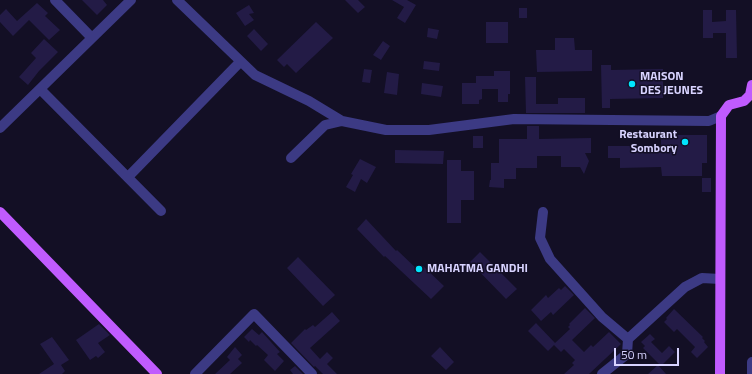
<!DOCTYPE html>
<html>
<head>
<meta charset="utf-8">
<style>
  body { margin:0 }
  #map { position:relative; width:752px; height:374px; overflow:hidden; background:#130f25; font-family:"Titillium Web",sans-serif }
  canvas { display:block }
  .scale { position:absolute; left:614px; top:348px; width:65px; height:18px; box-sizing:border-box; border:2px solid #d8d3ff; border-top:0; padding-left:5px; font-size:12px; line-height:14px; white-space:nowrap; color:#d8d3ff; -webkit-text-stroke:3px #130f25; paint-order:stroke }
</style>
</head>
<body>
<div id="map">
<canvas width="752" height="374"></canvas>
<div class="scale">50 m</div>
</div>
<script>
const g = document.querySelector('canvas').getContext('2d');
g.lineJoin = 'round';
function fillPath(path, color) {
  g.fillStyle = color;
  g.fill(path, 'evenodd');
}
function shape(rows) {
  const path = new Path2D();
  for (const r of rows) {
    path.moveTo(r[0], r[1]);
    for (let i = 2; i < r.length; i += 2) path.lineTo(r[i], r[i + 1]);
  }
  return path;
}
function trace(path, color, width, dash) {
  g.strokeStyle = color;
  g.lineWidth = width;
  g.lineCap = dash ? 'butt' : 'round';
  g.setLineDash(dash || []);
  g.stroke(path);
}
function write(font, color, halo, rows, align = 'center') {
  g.font = font + ' "Titillium Web",sans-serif';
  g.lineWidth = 3;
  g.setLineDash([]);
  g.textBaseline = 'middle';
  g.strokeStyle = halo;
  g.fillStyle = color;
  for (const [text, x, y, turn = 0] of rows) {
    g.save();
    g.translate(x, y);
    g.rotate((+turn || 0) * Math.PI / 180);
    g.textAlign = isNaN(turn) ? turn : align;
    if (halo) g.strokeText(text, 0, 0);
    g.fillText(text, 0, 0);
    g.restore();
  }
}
const building = shape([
  [82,0,103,0,107,5,97,15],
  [345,0,358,0,365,7,358,13],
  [392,0,407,0,416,5,405,23,397,18,404,7],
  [37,3,48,13,45,16,60,30,49,40,29,20,13,36,0,22,0,15,6,9,17,21],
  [249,5,254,13,249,14,254,20,245,26,236,13],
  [519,8,527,8,527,18,519,18],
  [703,10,712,10,712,22,726,21,726,10,736,10,737,58,726,58,726,33,713,33,713,38,703,38],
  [316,22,333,38,296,73,287,64,284,67,277,60],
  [486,22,508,22,508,43,486,43],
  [428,28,439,30,437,39,427,37],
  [254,29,268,44,261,51,247,36],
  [555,38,574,38,575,50,592,50,592,71,537,72,536,50,555,50],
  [44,39,58,52,39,71,28,85,19,77,36,58,31,53],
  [383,41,390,46,381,60,373,55],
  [424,61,440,63,439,71,423,69],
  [601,65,611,65,611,70,663,69,663,98,610,99,610,108,602,108],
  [364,69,372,70,370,83,362,82],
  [494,71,510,71,510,94,508,94,508,102,498,102,498,89,482,89,482,99,479,100,479,104,462,104,462,83,476,83,476,76,494,76],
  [387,72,399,74,397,95,384,93],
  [525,77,536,77,536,104,558,104,558,98,585,98,585,113,526,113],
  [422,83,443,86,441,97,421,94],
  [527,126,539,126,539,139,591,138,591,153,585,153,589,161,584,174,580,167,561,167,561,156,537,156,537,168,516,168,516,179,504,179,504,188,489,187,490,180,491,180,491,163,499,163,499,139,527,139],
  [661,135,707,135,707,163,702,163,702,176,662,176,661,167,620,168,620,158,608,158,608,146,642,146,642,149,661,148],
  [473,136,483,136,483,148,473,148],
  [395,150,444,151,443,164,395,163],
  [360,159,376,167,367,183,361,179,355,192,346,187,353,175,351,174],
  [447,160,461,160,461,171,474,171,474,200,461,200,461,223,447,223],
  [702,178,711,178,711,192,702,192],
  [366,219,396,251,397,250,419,271,423,266,444,286,431,299,385,256,384,257,357,229],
  [480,252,517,289,506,299,470,262],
  [298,257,335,295,323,306,287,268],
  [565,286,574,295,553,315,551,312,541,321,531,310,546,295,548,298,559,288,561,290],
  [585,308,595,318,572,340,584,352,591,345,593,347,609,332,621,344,589,374,564,374,574,365,572,363,575,360,564,349,561,352,554,345,548,351,528,331,536,323,555,343,570,329,568,327,570,325,569,324],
  [674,309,703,337,702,338,705,341,704,342,708,347,697,358,691,352,695,347,677,329,674,332,664,322,667,319,666,318],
  [332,312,340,321,310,348,320,359,327,352,333,358,327,364,337,374,323,374,315,366,314,367,291,343,305,329,306,330,313,325,315,327],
  [99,324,110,335,98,343,105,352,98,358,96,356,90,360,76,340],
  [252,329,259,335,262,332,280,352,277,354,284,361,275,371,264,360,268,355,257,345,256,346,250,340,249,342,244,337],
  [650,334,655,339,651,342,662,353,669,346,675,352,661,366,643,348,645,346,641,342],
  [52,337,69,360,61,365,65,371,62,374,39,374,54,364,40,344],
  [235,347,242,355,238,359,242,363,230,374,215,374,230,360,227,357],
  [440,347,454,362,446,370,431,356],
  [658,365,666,374,648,374],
  [295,366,303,374,293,374,290,370]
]);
const minor = shape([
  [55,0,92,38],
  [177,0,255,75,309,101,342,121],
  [40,89,161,211],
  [0,128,131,0],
  [291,158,325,125,342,121,386,130,429,130,514,119,709,121,721,116],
  [128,177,240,62],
  [543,212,540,238,550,259,602,317,628,339],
  [195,374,254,314,312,374],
  [602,374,627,354,628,339,685,287,702,278,720,279],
  [752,374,752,362]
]);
const major = shape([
  [0,212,157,374],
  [720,374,721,116,729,105,744,101,750,95,752,85]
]);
const markers = [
  [632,84,4,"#01e5fd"],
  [685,142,4,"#01e5fd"],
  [419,269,4,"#01e5fd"]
];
const poiNames = [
  ["MAISON",640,77],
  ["DES JEUNES",640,91],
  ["Restaurant",677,135,"right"],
  ["Sombory",677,149,"right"],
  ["MAHATMA GANDHI",427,269]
];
fillPath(building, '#231b46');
trace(minor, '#3c3a84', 10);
trace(major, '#c05bfe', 10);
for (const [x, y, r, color] of markers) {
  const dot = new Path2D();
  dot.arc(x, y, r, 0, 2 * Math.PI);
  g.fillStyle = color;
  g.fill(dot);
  trace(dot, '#130f25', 1.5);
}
write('bold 12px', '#d8d3ff', '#130f25', poiNames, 'left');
</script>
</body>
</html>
